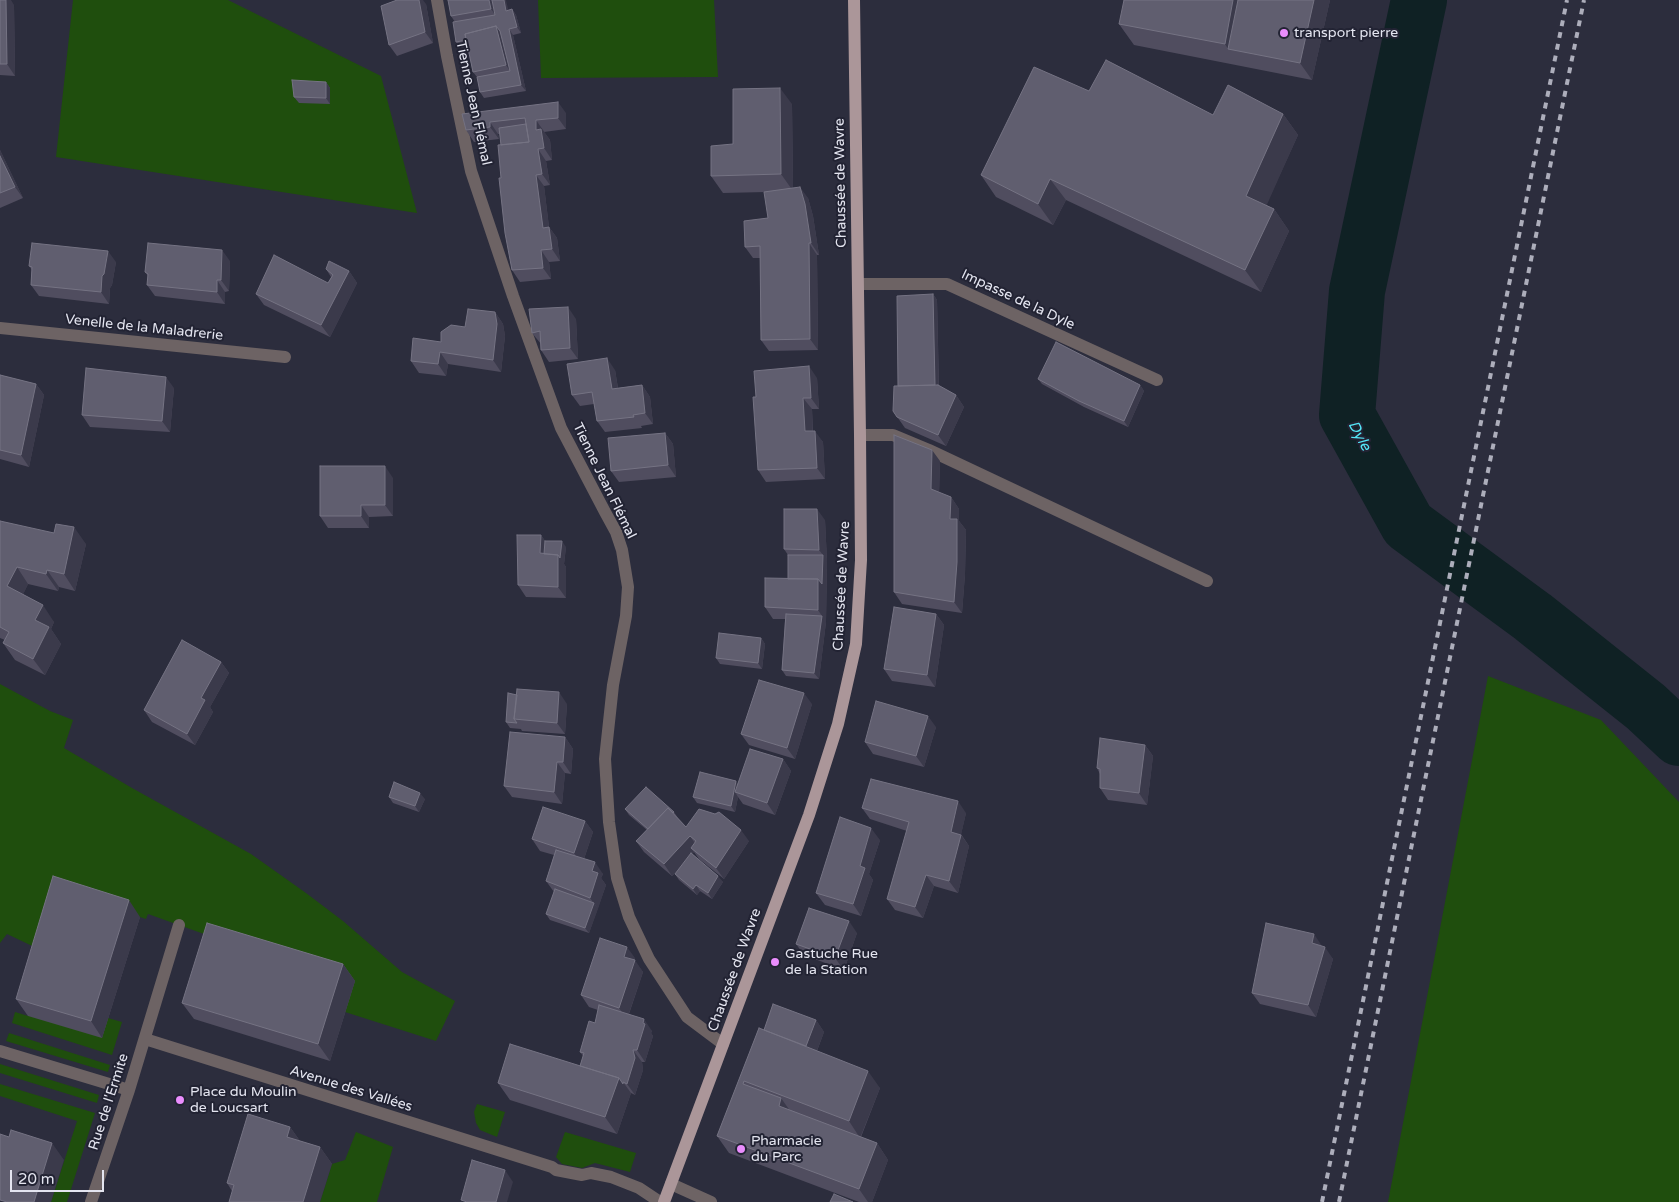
<!DOCTYPE html>
<html>
<head>
<meta charset="utf-8">
<style>
  body { margin:0 }
  #map { position:relative; width:1679px; height:1202px; overflow:hidden; background:#2c2d3d; font-family:"Varela Round",sans-serif }
  canvas { display:block }
  .scale { position:absolute; left:10px; top:1170px; width:94px; height:22px; box-sizing:border-box; border:2px solid #e4e5f0; border-top:0; padding-left:6px; font-size:15px; line-height:18px; white-space:nowrap; color:#e4e5f0; -webkit-text-stroke:4px #222333; paint-order:stroke }
</style>
</head>
<body>
<div id="map">
<canvas width="1679" height="1202"></canvas>
<div class="scale">20 m</div>
</div>
<script>
const g = document.querySelector('canvas').getContext('2d');
g.lineJoin = 'round';
function fillPath(path, color) {
  g.fillStyle = color;
  g.fill(path, 'evenodd');
}
function shape(rows) {
  const path = new Path2D();
  for (const r of rows) {
    path.moveTo(r[0], r[1]);
    for (let i = 2; i < r.length; i += 2) path.lineTo(r[i], r[i + 1]);
  }
  return path;
}
function trace(path, color, width, dash) {
  g.strokeStyle = color;
  g.lineWidth = width;
  g.lineCap = dash ? 'butt' : 'round';
  g.setLineDash(dash || []);
  g.stroke(path);
}
function write(font, color, halo, rows, align = 'center') {
  g.font = font + ' "Varela Round",sans-serif';
  g.lineWidth = 4;
  g.setLineDash([]);
  g.textBaseline = 'middle';
  g.strokeStyle = halo;
  g.fillStyle = color;
  for (const [text, x, y, turn = 0] of rows) {
    g.save();
    g.translate(x, y);
    g.rotate((+turn || 0) * Math.PI / 180);
    g.textAlign = isNaN(turn) ? turn : align;
    if (halo) g.strokeText(text, 0, 0);
    g.fillText(text, 0, 0);
    g.restore();
  }
}
const green = shape([
  [73,0,228,0,381,76,417,213,56,157],
  [538,0,714,0,718,77,541,78],
  [1488,676,1601,720,1679,802,1679,1202,1388,1202],
  [0,684,50,711,73,720,64,748,132,788,251,854,306,893,343,921,402,972,455,1001,436,1041,345,1012,218,939,148,914,146,919,65,893,47,953,7,934,0,943],
  [15,1012,28,1016,108,1018,122,1022,112,1055,12,1023],
  [9,1033,110,1065,108,1072,6,1041],
  [0,1064,99,1095,97,1103,0,1073],
  [0,1084,95,1113,67,1202,51,1202,77,1121,0,1096],
  [477,1104,505,1112,497,1137,480,1130,476,1123,474,1112],
  [356,1132,393,1147,377,1202,320,1202,332,1164,345,1160],
  [565,1132,636,1153,630,1172,595,1163,582,1168,562,1164,556,1157]
]);
const river = shape([
  [1419,0,1357,291,1347,415,1408,525,1533,617,1646,707,1679,738]
]);
const minor = shape([
  [437,0,447,56,471,171,513,296,561,428,605,512,616,532,622,550,628,587,626,616,613,685,605,759,609,822,617,878,629,917,649,959,687,1017,723,1044],
  [858,284,947,284,1157,380],
  [0,328,285,357],
  [860,435,893,435,929,450,1207,581],
  [145,1039,552,1167,556,1170,582,1175,591,1173,611,1177,639,1188,660,1202],
  [0,1051,129,1090],
  [671,1184,711,1202],
  [91,1202,129,1090,179,925]
]);
const major = shape([
  [664,1202,809,815,838,724,856,644,861,560,860,435,854,0]
]);
const rail = shape([
  [1322,1202,1567,0],
  [1339,1202,1584,0]
]);
const wall = shape([
  [0,0,14,5,15,76,0,75],
  [448,0,509,10,512,9,516,15,521,33,513,35,526,91,484,98,480,92,477,77,473,72,468,46,461,48,456,42,455,22,451,16],
  [1330,0,1312,80,1134,45,1119,24],
  [426,4,433,43,397,56,389,45],
  [326,82,330,88,330,104,299,103,294,97],
  [1089,91,1213,115,1283,114,1298,135,1266,205,1274,209,1289,231,1261,292,1066,200,1053,225,996,197,981,175],
  [792,104,793,188,808,198,813,216,819,255,817,255,818,350,769,351,761,340,760,258,753,258,745,247,768,218,766,192,723,193,711,176,733,144],
  [566,113,566,129,544,132,550,140,552,160,546,161,550,185,544,186,549,227,557,238,560,261,549,262,551,279,520,282,512,270,501,178,501,145,500,134,498,134,499,139,474,142,466,130,462,114],
  [0,150,23,198,0,208],
  [230,261,229,291,225,292,225,304,155,296,147,285,148,276,145,272],
  [116,262,112,285,110,288,109,304,39,296,31,285,32,270,29,266],
  [326,269,349,271,357,283,330,337,264,305,256,294,328,283,331,277],
  [933,294,937,300,939,386,956,395,964,407,946,446,905,428,893,411,898,386],
  [495,312,503,324,505,336,501,372,448,364,446,376,419,373,411,361,465,327],
  [576,319,578,359,549,362,541,350,541,344,532,333],
  [615,370,618,388,642,385,650,397,653,424,641,426,642,428,605,432,597,421,594,404,580,406,572,395],
  [0,375,36,384,44,395,29,467,0,459],
  [817,378,819,409,812,409,813,431,823,442,825,479,766,482,758,470,756,397],
  [1038,379,1140,385,1144,391,1128,427,1084,407,1042,384],
  [174,388,170,432,90,427,82,415],
  [665,433,673,444,676,477,619,482,611,471],
  [940,461,939,493,951,497,959,509,959,521,966,530,965,574,962,613,902,604,894,592],
  [393,478,393,516,369,517,369,528,328,528,320,516],
  [825,520,827,561,826,622,819,679,786,676,782,670,785,619,773,619,765,607,788,579,788,555,784,549],
  [0,521,86,544,75,591,59,587,58,591,28,584,23,594,54,622,51,629,61,644,45,675,15,660,3,643,5,640,0,638],
  [541,535,545,541,566,547,564,564,566,567,566,598,526,597,518,585],
  [936,614,944,625,935,687,892,681,884,669],
  [761,638,765,644,762,669,720,664,716,658],
  [221,662,229,673,210,707,213,712,195,745,152,722,144,710],
  [567,704,565,734,522,731,521,729,510,728,506,722],
  [812,704,795,759,749,745,741,734],
  [936,727,924,767,873,754,865,742],
  [565,737,573,749,571,774,565,773,562,804,512,797,504,786],
  [1145,745,1153,756,1147,805,1108,800,1100,788,1100,774,1097,768],
  [783,759,791,771,775,815,743,804,738,797,735,812,697,803,693,797,738,783],
  [389,797,425,799,419,812,393,803],
  [862,808,966,813,961,834,969,846,958,893,934,886,923,918,895,910,887,899,907,831,870,819],
  [625,809,674,812,678,818,686,827,749,841,724,879,699,859,694,852,692,854,723,882,712,899,700,891,697,895,679,880,675,874,681,867,672,876,644,852,636,841,647,830,629,815],
  [585,821,593,832,584,859,603,874,601,878,606,885,589,933,550,920,546,914,554,892,546,881,554,855,540,851,532,839],
  [880,840,869,874,873,880,861,916,825,905,816,893],
  [140,917,102,1038,28,1016,16,999],
  [857,933,844,970,804,955,796,944],
  [1322,946,1333,959,1316,1017,1260,1004,1252,993],
  [635,958,634,960,643,972,629,1014,652,1031,651,1033,653,1036,645,1062,642,1062,643,1070,635,1095,631,1093,617,1134,510,1100,498,1083,580,1066,583,1056,580,1052,595,1023,598,1010,589,1007,581,995],
  [343,964,355,981,330,1061,194,1019,182,1003],
  [816,1020,824,1032,817,1051,880,1088,861,1137,877,1143,888,1160,872,1202,859,1202,729,1153,717,1136,764,1030],
  [290,1127,300,1141,320,1147,332,1164,232,1191,227,1183]
]);
const shadedWall = shape([
  [6,0,11,0,14,5,15,76,7,64],
  [419,0,423,0,426,4,433,43,425,32],
  [489,0,494,0,499,20,491,9],
  [504,0,506,0,510,17,506,11],
  [1233,0,1253,0,1228,49,1225,44],
  [1314,0,1330,0,1312,80,1300,63],
  [512,9,516,15,521,33,517,27],
  [496,26,504,37,514,77,506,65],
  [509,29,513,35,526,91,521,85],
  [326,82,330,88,330,104,326,98],
  [780,88,792,104,793,191,781,174],
  [558,102,566,113,566,129,558,118],
  [1283,114,1298,135,1261,218,1246,196],
  [536,120,550,140,552,160,544,148,536,130],
  [490,122,498,134,499,139,490,127],
  [538,149,546,161,550,185,542,174],
  [0,150,23,198,15,187,0,156],
  [536,175,544,186,549,227,557,238,560,261,552,249,543,228],
  [1050,179,1066,200,1053,225,1038,204],
  [800,187,808,198,813,216,819,255,811,243],
  [1274,209,1289,231,1261,292,1245,270],
  [809,243,817,255,818,350,810,339],
  [222,250,230,261,229,291,221,280],
  [541,250,549,262,551,279,543,268],
  [108,251,116,262,112,285,110,288,109,304,101,292,102,276],
  [349,271,357,283,330,337,321,325],
  [217,280,225,292,225,304,217,292],
  [933,294,937,300,939,396,935,390],
  [568,307,576,319,578,359,570,348],
  [495,312,503,324,505,336,501,372,493,360],
  [440,352,448,364,446,376,438,364],
  [607,358,615,370,620,401,612,389],
  [809,366,817,378,819,409,811,398],
  [166,377,174,388,170,432,162,421],
  [36,384,44,395,29,467,21,455],
  [642,385,650,397,653,424,645,413],
  [1140,385,1144,391,1128,427,1124,421],
  [956,395,964,407,946,446,938,435],
  [803,398,812,409,813,443,805,431],
  [815,431,823,442,825,479,817,468],
  [665,433,673,444,676,477,668,465],
  [932,450,940,461,939,501,931,489],
  [385,466,393,478,393,516,385,505],
  [951,497,959,509,959,521,966,530,965,574,962,613,954,602,950,519],
  [361,505,369,517,369,528,361,516],
  [817,509,825,520,827,561,826,622,819,679,814,673,822,616,818,610,818,579,823,555,819,550],
  [74,527,86,544,75,591,64,574],
  [541,535,549,547,548,559,540,553],
  [562,541,566,547,564,564,566,567,566,598,558,587,558,555],
  [17,567,28,584,19,603,7,586],
  [47,570,59,587,58,591,46,574],
  [43,605,54,622,51,629,61,644,45,675,33,659,35,620],
  [936,614,944,625,935,687,927,675],
  [761,638,765,644,762,669,758,663],
  [221,662,229,673,210,707,213,712,195,745,187,734,201,698],
  [559,692,567,704,565,734,557,723],
  [804,693,812,704,795,759,787,748],
  [928,716,936,727,924,767,916,756],
  [565,737,573,749,571,774,563,762],
  [1145,745,1153,756,1147,805,1139,793],
  [783,759,791,771,775,815,767,803],
  [557,762,565,773,562,804,554,792],
  [736,781,740,786,735,792,738,797,735,812,731,806],
  [420,793,425,799,419,812,415,806],
  [958,801,966,813,959,844,951,832],
  [585,821,593,832,582,865,574,853],
  [871,828,880,840,869,874,873,880,861,916,853,904,860,866],
  [741,830,749,841,724,879,716,868],
  [961,835,969,846,958,893,949,881],
  [690,836,698,848,691,848,694,852,672,876,664,864],
  [595,862,603,874,601,878,606,885,598,909,590,898,592,871],
  [926,875,934,886,923,918,915,907],
  [718,876,723,882,712,899,708,893],
  [696,885,700,891,697,895,693,889],
  [129,900,140,917,102,1038,91,1021],
  [594,903,598,909,589,933,585,928],
  [849,921,857,933,844,970,835,958],
  [1314,934,1322,946,1312,943],
  [627,947,635,958,632,969,624,957],
  [1325,947,1333,959,1316,1017,1308,1005],
  [635,960,643,972,627,1019,619,1008],
  [343,964,355,981,330,1061,318,1044],
  [644,1019,652,1031,651,1033,653,1036,645,1062,637,1050],
  [816,1020,824,1032,813,1061,805,1050],
  [633,1050,642,1062,643,1070,635,1095,627,1084],
  [868,1071,880,1088,860,1138,849,1121],
  [619,1078,623,1082,631,1093,617,1134,605,1117],
  [781,1098,793,1115,779,1106],
  [290,1127,302,1144,287,1137],
  [52,1143,64,1160,51,1202,34,1202],
  [877,1143,888,1160,872,1202,868,1202,859,1189],
  [320,1147,332,1164,320,1202,303,1202],
  [505,1170,513,1182,507,1202,496,1202]
]);
const building = shape([
  [0,0,6,0,7,64,0,64,0,0],
  [397,0,419,0,425,32,389,45,381,6,397,0],
  [448,0,489,0,491,9,451,16,448,0],
  [492,0,504,0,506,11,512,9,517,27,509,29,521,85,480,92,477,77,510,71,500,31,496,26,465,34,466,40,456,42,453,22,495,15,492,0],
  [1124,0,1233,0,1225,44,1119,24,1124,0],
  [1238,0,1314,0,1300,63,1228,49,1238,0],
  [496,26,506,65,473,72,465,34,496,26],
  [1106,60,1213,115,1228,85,1283,114,1246,196,1274,209,1245,270,1050,179,1038,204,981,175,1034,67,1089,91,1106,60],
  [292,80,326,82,326,98,294,97,292,80],
  [780,88,781,174,711,176,711,146,733,144,733,89,780,88],
  [558,102,558,118,536,120,536,130,541,129,544,148,538,149,542,174,536,175,543,228,549,227,552,249,541,250,543,268,512,270,505,233,499,178,501,178,498,145,529,142,525,118,490,122,490,127,466,130,462,114,558,102],
  [526,124,529,142,501,145,499,128,526,124],
  [0,156,15,187,0,193,0,156],
  [800,187,805,204,811,243,809,243,810,339,761,340,760,246,745,247,744,221,768,218,764,192,800,187],
  [32,243,108,251,104,274,102,276,101,292,31,285,32,267,29,266,32,243],
  [148,243,222,250,221,280,217,280,217,292,147,285,148,274,145,272,148,243],
  [274,255,328,283,333,275,326,269,329,261,349,271,321,325,256,294,274,255],
  [933,294,935,385,898,386,897,296,933,294],
  [568,307,570,348,541,350,540,331,532,333,529,309,568,307],
  [468,309,495,312,497,324,493,360,440,352,438,364,411,361,413,338,441,342,441,332,451,325,465,327,468,309],
  [1056,342,1140,385,1124,421,1079,401,1038,379,1056,342],
  [607,358,612,389,642,385,645,413,633,415,634,417,597,421,592,392,572,395,567,364,607,358],
  [809,366,811,398,803,398,805,431,815,431,817,468,758,470,753,397,756,397,754,371,809,366],
  [86,368,166,377,162,421,82,415,86,368],
  [0,375,36,384,21,455,0,450,0,375],
  [938,385,956,395,938,435,897,417,893,411,894,386,938,385],
  [665,433,668,465,611,471,608,438,665,433],
  [894,435,932,450,931,489,951,497,950,519,957,519,957,562,954,602,894,592,894,435],
  [320,466,385,466,385,505,361,505,361,516,320,516,320,466],
  [784,509,817,509,819,550,784,549,784,509],
  [0,521,54,533,56,524,74,527,64,574,47,570,46,574,17,567,7,586,43,605,35,620,49,627,33,659,3,643,9,632,0,627,0,521],
  [517,535,541,535,540,553,558,555,558,587,518,585,517,535],
  [545,541,562,541,560,558,558,555,544,554,545,541],
  [788,555,823,555,822,584,818,579,788,579,788,555],
  [765,578,818,579,818,610,765,607,765,578],
  [894,607,936,614,927,675,884,669,894,607],
  [786,614,822,616,814,673,782,670,786,614],
  [719,633,761,638,758,663,716,658,719,633],
  [182,640,221,662,201,698,205,700,187,734,144,710,182,640],
  [759,680,804,693,787,748,741,734,759,680],
  [517,689,559,692,557,723,514,719,517,689],
  [508,693,517,695,514,719,517,723,506,722,508,693],
  [876,701,928,716,916,756,865,742,876,701],
  [510,732,565,737,563,762,557,762,554,792,504,786,510,732],
  [1100,738,1145,745,1139,793,1100,788,1100,769,1097,768,1100,738],
  [750,749,783,759,767,803,735,792,750,749],
  [700,772,736,781,731,806,693,797,700,772],
  [871,779,958,801,951,832,961,835,949,881,926,875,915,907,887,899,909,822,862,808,871,779],
  [394,782,420,793,415,806,389,797,394,782],
  [646,787,674,812,673,813,668,808,648,829,625,809,646,787],
  [543,807,585,821,574,853,532,839,543,807],
  [668,808,686,827,699,809,715,814,719,812,741,830,716,868,691,848,696,841,690,836,664,864,636,841,668,808],
  [840,817,871,828,860,866,865,868,853,904,816,893,840,817],
  [556,850,595,862,592,871,598,873,590,898,546,881,556,850],
  [691,853,718,876,708,893,696,885,693,889,675,874,691,853],
  [53,876,129,900,91,1021,16,999,53,876],
  [555,889,594,903,585,928,546,914,555,889],
  [809,908,849,921,835,958,796,944,809,908],
  [207,923,343,964,318,1044,182,1003,207,923],
  [1266,923,1314,934,1312,943,1325,947,1308,1005,1252,993,1266,923],
  [600,938,627,947,624,957,635,960,619,1008,581,995,600,938],
  [773,1004,816,1020,806,1046,764,1030,773,1004],
  [599,1005,644,1019,643,1023,645,1024,637,1050,633,1050,635,1058,627,1084,623,1082,623,1084,619,1078,580,1066,584,1053,580,1052,589,1021,595,1023,599,1005],
  [759,1028,868,1071,849,1121,744,1081,743,1084,781,1098,779,1106,877,1143,859,1189,717,1136,759,1028],
  [510,1044,619,1078,605,1117,498,1083,510,1044],
  [248,1114,290,1127,287,1137,320,1147,303,1202,229,1202,234,1185,227,1183,248,1114],
  [11,1130,52,1143,34,1202,7,1202,0,1200,0,1134,9,1137,11,1130],
  [472,1160,505,1170,496,1202,467,1202,461,1200,472,1160],
  [834,1194,853,1202,830,1202,834,1194]
]);
const markers = [
  [1284,33,5,"#ea8dfd"],
  [775,962,5,"#ea8dfd"],
  [180,1100,5,"#ea8dfd"],
  [741,1149,5,"#ea8dfd"]
];
const poiNames = [
  ["transport pierre",1294,33],
  ["Gastuche Rue",785,954],
  ["de la Station",785,970],
  ["Place du Moulin",190,1092],
  ["de Loucsart",190,1108],
  ["Pharmacie",751,1141],
  ["du Parc",751,1157]
];
const streetNames = [
  ["Tienne Jean Flémal",473,103,78],
  ["Chaussée de Wavre",841,183,-91],
  ["Impasse de la Dyle",1018,300,25],
  ["Venelle de la Maladrerie",144,328,6],
  ["Tienne Jean Flémal",604,481,64],
  ["Chaussée de Wavre",842,586,-87],
  ["Chaussée de Wavre",735,970,-70],
  ["Avenue des Vallées",351,1089,17],
  ["Rue de l'Ermite",109,1102,-72]
];
const waterNames = [
  ["Dyle",1359,436,61]
];
fillPath(green, '#1f4e0d');
trace(river, '#0f2124', 56);
trace(minor, '#6d6364', 12);
trace(major, '#ab9699', 12);
trace(rail, '#adaebb', 4, [6, 6]);
fillPath(wall, '#504d5f');
fillPath(shadedWall, '#3b3a4b');
fillPath(building, '#605e6f');
trace(building, '#757383', 1);
for (const [x, y, r, color] of markers) {
  const dot = new Path2D();
  dot.arc(x, y, r, 0, 2 * Math.PI);
  g.fillStyle = color;
  g.fill(dot);
  trace(dot, '#222333', 2);
}
write('14px', '#e4e5f0', '#222333', poiNames, 'left');
write('14px', '#e4e5f0', '#222333', streetNames);
write('italic 15px', '#54e6f7', '#222333', waterNames);
</script>
</body>
</html>
